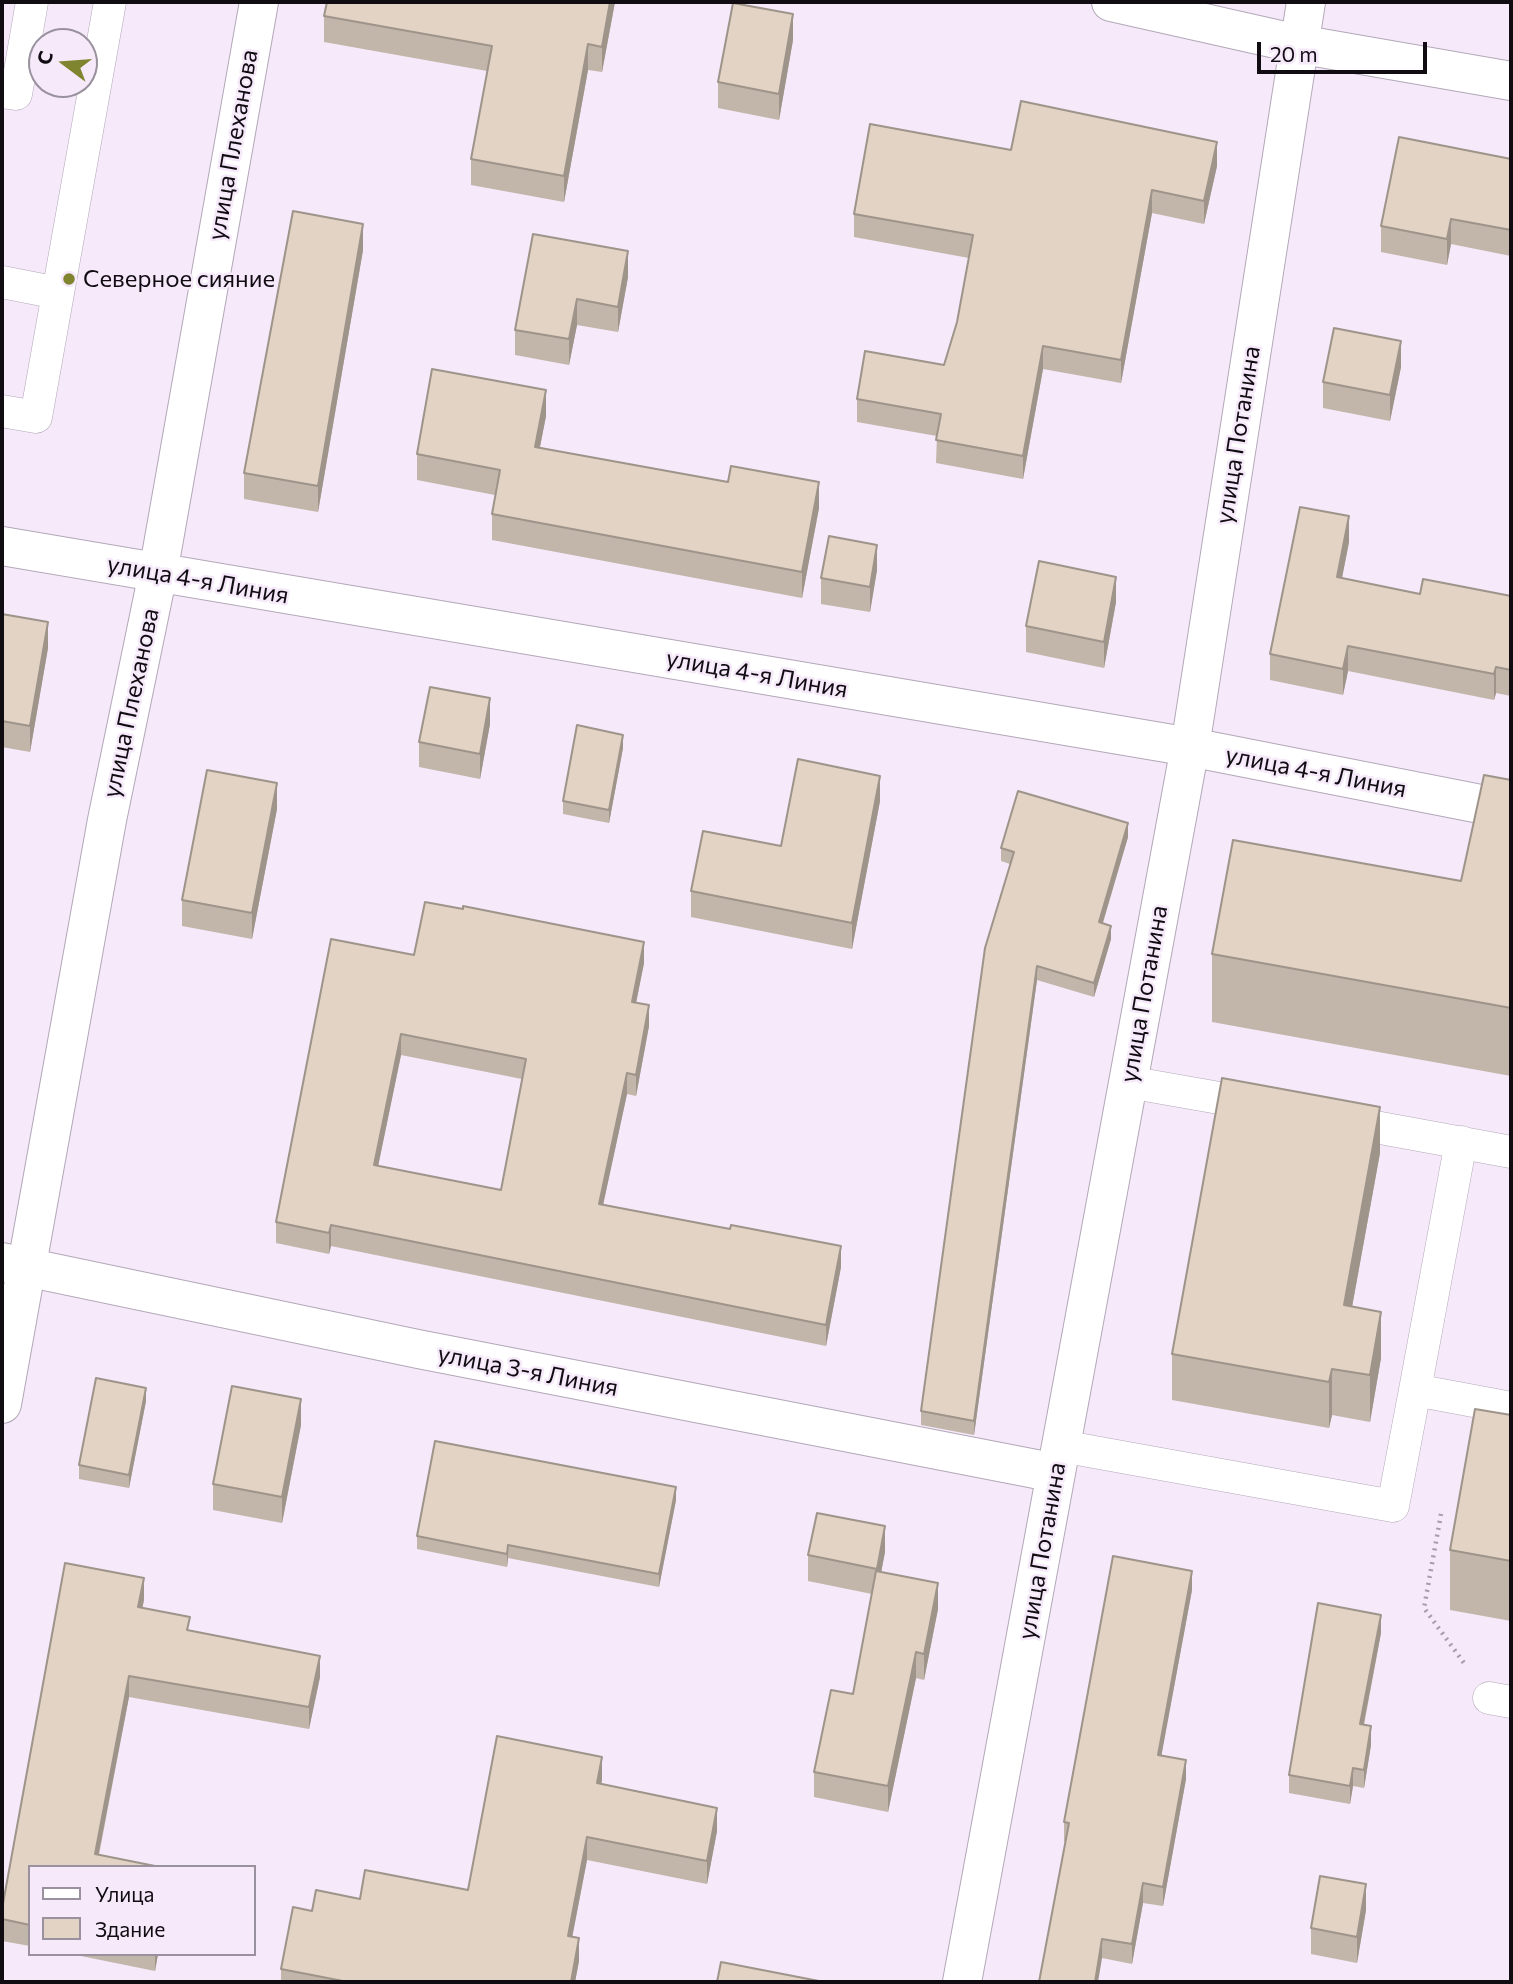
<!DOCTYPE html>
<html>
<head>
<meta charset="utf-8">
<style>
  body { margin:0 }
  #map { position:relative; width:1513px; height:1984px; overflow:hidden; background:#f5e9fa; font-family:Commissioner,sans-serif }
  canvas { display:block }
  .frame { position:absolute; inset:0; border:4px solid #100c12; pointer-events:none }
  .legend { position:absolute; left:28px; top:1865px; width:228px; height:91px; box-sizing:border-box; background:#f5e9fa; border:2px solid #99919d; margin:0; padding:9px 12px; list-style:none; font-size:21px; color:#100c12 }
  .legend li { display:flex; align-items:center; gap:14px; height:35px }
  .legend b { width:35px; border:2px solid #99919d }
  .north { position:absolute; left:28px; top:28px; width:70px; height:70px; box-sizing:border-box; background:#f5e9fa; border:2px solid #99919d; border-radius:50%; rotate:286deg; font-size:19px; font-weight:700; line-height:28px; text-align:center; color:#100c12 }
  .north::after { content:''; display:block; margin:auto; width:24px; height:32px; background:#7f842f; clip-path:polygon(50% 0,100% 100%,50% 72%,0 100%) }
  .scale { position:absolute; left:1257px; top:42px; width:170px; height:32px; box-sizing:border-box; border:4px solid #100c12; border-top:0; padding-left:9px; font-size:21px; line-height:24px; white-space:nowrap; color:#100c12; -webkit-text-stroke:5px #f5e9fa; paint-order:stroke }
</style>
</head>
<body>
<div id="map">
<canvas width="1513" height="1984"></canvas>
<div class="frame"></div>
<ul class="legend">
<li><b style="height:9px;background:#fff"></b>Улица</li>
<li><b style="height:19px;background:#e2d3c5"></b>Здание</li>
</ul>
<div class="north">С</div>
<div class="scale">20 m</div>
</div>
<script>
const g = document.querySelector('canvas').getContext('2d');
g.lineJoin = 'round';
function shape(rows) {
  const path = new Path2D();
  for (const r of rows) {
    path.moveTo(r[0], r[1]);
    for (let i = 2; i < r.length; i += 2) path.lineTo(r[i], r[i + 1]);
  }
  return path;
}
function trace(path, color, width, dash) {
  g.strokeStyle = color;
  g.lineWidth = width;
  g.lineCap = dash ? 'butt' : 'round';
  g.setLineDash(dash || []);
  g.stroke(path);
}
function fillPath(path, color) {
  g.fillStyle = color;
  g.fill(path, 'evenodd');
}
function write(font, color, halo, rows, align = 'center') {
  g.font = font + ' Commissioner,sans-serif';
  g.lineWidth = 5;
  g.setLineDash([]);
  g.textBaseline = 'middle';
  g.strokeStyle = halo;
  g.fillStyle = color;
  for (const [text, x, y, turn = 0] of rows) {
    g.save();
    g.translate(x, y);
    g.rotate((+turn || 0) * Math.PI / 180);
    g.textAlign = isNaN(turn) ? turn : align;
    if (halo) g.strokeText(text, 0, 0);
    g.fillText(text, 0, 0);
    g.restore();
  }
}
const path = shape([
  [1441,1514,1424,1608,1464,1663]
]);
const lane = shape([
  [2,92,16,94,32,2],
  [2,282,58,293,110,2],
  [2,411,36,417,58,293],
  [1128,1082,1259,1105],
  [1337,1120,1511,1152],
  [1415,1390,1461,1142],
  [1061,1446,1393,1506,1415,1390,1511,1408],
  [1489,1698,1511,1702]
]);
const street = shape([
  [1111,2,1298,44,1511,81],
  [2,546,1190,747,1511,810],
  [2,1262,418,1349,1056,1473],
  [2,1404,107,820,158,573,259,2],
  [962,1982,1190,747,1306,2]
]);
const wall = shape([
  [615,2,602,72,588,70,564,202,471,185,471,159,487,71,324,42,324,16],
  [793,40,779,120,718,108,718,82],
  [1011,150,1217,166,1204,224,1152,213,1121,383,1043,369,1023,479,936,463,937,436,857,422,857,399,944,365,957,322,969,258,854,237,854,214],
  [1511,159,1511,256,1451,244,1447,265,1381,252,1381,226],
  [533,234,628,277,618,332,577,325,569,365,515,355,515,330],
  [363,250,318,512,244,499,244,473],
  [1401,367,1390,421,1323,408,1323,382],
  [546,416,540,447,819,508,802,598,492,540,492,514,495,495,417,480,417,454],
  [1349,542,1342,578,1420,594,1511,596,1511,696,1496,693,1494,700,1348,671,1343,695,1270,680,1270,654],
  [877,570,870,612,821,604,821,578],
  [1116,602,1104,668,1026,652,1026,626],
  [2,614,48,648,30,752,2,747],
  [490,724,480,779,419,767,419,742],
  [623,748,609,823,563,814,563,801],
  [1511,780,1511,1076,1212,1022,1212,954,1461,881],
  [880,801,852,949,691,917,691,891],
  [277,809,252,939,182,926,182,900],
  [1128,837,1103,923,1111,939,1094,997,1037,980,974,1435,921,1425,921,1411,1010,864,1001,861,1001,848],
  [414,955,644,963,636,1003,649,1026,636,1096,627,1094,603,1204,841,1267,826,1346,331,1246,329,1254,276,1243,276,1222],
  [401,1055,522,1079,501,1190,378,1166],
  [1380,1153,1352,1307,1381,1358,1370,1422,1332,1415,1329,1428,1172,1400,1172,1354],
  [146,1401,129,1488,79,1479,79,1465],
  [1511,1415,1511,1621,1450,1610,1450,1550],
  [301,1425,282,1523,213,1510,213,1484],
  [676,1500,659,1587,508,1558,507,1567,417,1549,417,1536],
  [885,1552,881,1572,938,1609,924,1680,916,1678,888,1812,814,1797,814,1772,853,1694,872,1594,808,1581,808,1555],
  [1192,1590,1161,1756,1186,1779,1163,1906,1143,1903,1132,1964,1102,1958,1065,1842,1064,1841,1064,1822],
  [144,1600,142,1608,190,1631,320,1677,309,1729,129,1697,99,1855,30,1867,30,1946,2,1941,2,1909],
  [1381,1633,1364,1725,1371,1745,1364,1788,1353,1786,1350,1804,1289,1793,1289,1775],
  [602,1780,601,1784,717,1831,707,1884,587,1860,572,1937,579,1961,575,1982,281,1982,281,1969,312,1911,360,1899,468,1890],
  [1366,1910,1357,1963,1311,1954,1311,1928],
  [71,1954,158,1954,155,1971]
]);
const shadedWall = shape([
  [610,2,615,2,602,72,602,47],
  [793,14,793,40,779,120,779,94],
  [588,44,588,70,564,202,564,176],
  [1217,142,1217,166,1204,224,1204,201],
  [1152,190,1152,213,1121,383,1121,360],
  [1451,219,1451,244,1447,265,1447,239],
  [363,224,363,250,318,512,318,486],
  [628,251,628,277,618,332,618,307],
  [577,299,577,325,569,365,569,339],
  [1401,341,1401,367,1390,421,1390,395],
  [1043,346,1043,369,1023,479,1023,456],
  [546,390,546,416,535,472,535,447],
  [819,482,819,508,802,598,802,572],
  [1349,516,1349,542,1337,603,1337,577],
  [877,545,877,570,870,612,870,587],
  [1116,577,1116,602,1104,668,1104,642],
  [48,622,48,648,30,752,30,726],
  [1348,646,1348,671,1343,695,1343,669],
  [1496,667,1496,693,1494,700,1494,674],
  [490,698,490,724,480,779,480,754],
  [623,735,623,748,609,823,609,810],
  [880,776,880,801,852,949,852,923],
  [277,783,277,809,252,939,252,913],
  [1128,823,1128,837,1099,935,1099,922],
  [1111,926,1111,939,1094,997,1094,983],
  [644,942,644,963,632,1023,632,1002],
  [1037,966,1037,980,974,1435,974,1421],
  [649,1005,649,1026,636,1096,636,1075],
  [401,1034,401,1055,374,1186,374,1165],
  [627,1073,627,1094,599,1224,599,1204],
  [1380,1107,1380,1153,1344,1351,1344,1305],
  [331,1225,331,1246,329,1254,329,1233],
  [841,1246,841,1267,826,1346,826,1325],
  [1381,1312,1381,1358,1370,1422,1370,1375],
  [1332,1369,1332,1415,1329,1428,1329,1382],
  [146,1388,146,1401,129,1488,129,1475],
  [301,1399,301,1425,282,1523,282,1497],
  [676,1487,676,1500,659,1587,659,1574],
  [885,1526,885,1552,877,1594,877,1569],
  [508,1545,508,1558,507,1567,507,1554],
  [1192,1571,1192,1590,1158,1774,1158,1755],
  [144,1578,144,1600,138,1629,138,1607],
  [938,1583,938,1609,924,1680,924,1654],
  [1381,1615,1381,1633,1360,1743,1360,1724],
  [916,1652,916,1678,888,1812,888,1786],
  [320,1656,320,1677,309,1729,309,1707],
  [129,1676,129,1697,96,1867,95,1854],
  [1371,1726,1371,1745,1364,1788,1364,1770],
  [602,1757,602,1780,597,1806,597,1783],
  [1186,1760,1186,1779,1163,1906,1163,1887],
  [1353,1768,1353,1786,1350,1804,1350,1786],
  [717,1808,717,1831,707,1884,707,1861],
  [587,1837,587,1860,568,1959,568,1936],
  [1143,1883,1143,1903,1132,1964,1132,1944],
  [1366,1884,1366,1910,1357,1963,1357,1937],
  [579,1938,579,1961,575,1982,571,1982],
  [1102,1939,1102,1958,1098,1982,1095,1982],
  [155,1954,158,1954,155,1971]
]);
const building = shape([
  [327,2,610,2,602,47,588,44,564,176,471,159,492,46,324,16,327,2],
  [733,3,793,14,779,94,718,82,733,3],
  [1021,101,1217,142,1204,201,1152,190,1121,360,1043,346,1023,456,936,440,941,414,857,399,865,351,944,365,957,322,973,235,854,214,870,124,1011,150,1021,101],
  [1399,137,1511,159,1511,230,1451,219,1447,239,1381,226,1399,137],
  [293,211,363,224,318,486,244,473,293,211],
  [533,234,628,251,618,307,577,299,569,339,515,330,533,234],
  [1334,328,1401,341,1390,395,1323,382,1334,328],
  [432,369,546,390,535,447,728,482,731,466,819,482,802,572,492,514,500,470,417,454,432,369],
  [1300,507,1349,516,1337,577,1420,594,1423,579,1511,596,1511,670,1496,667,1494,674,1348,646,1343,669,1270,654,1300,507],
  [829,536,877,545,870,587,821,578,829,536],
  [1039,561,1116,577,1104,642,1026,626,1039,561],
  [2,614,48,622,30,726,2,721,2,614],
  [430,687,490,698,480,754,419,742,430,687],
  [577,725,623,735,609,810,563,801,577,725],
  [798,759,880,776,852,923,691,891,703,831,781,846,798,759],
  [207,770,277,783,252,913,182,900,207,770],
  [1484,775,1511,780,1511,1008,1212,954,1233,840,1461,881,1484,775],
  [1018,791,1128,823,1099,922,1111,926,1094,983,1037,966,974,1421,921,1411,985,948,1014,852,1001,848,1018,791],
  [425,902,463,909,463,906,644,942,632,1002,649,1005,636,1075,627,1073,599,1204,730,1229,731,1225,841,1246,826,1325,331,1225,329,1233,276,1222,331,939,414,955,425,902],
  [401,1034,526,1059,501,1190,374,1165,401,1034],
  [1222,1078,1380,1107,1344,1305,1381,1312,1370,1375,1332,1369,1329,1382,1172,1354,1222,1078],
  [96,1378,146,1388,129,1475,79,1465,96,1378],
  [232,1386,301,1399,282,1497,213,1484,232,1386],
  [1475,1409,1511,1415,1511,1561,1450,1550,1475,1409],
  [435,1441,676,1487,659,1574,508,1545,507,1554,417,1536,435,1441],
  [817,1513,885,1526,877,1569,808,1555,817,1513],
  [1113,1556,1192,1571,1158,1755,1186,1760,1163,1887,1143,1883,1132,1944,1102,1939,1095,1982,1039,1982,1069,1823,1064,1822,1113,1556],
  [65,1563,144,1578,138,1607,190,1617,187,1630,320,1656,309,1707,129,1676,95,1854,160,1867,30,1867,30,1925,2,1919,2,1909,65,1563],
  [876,1571,938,1583,924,1654,916,1652,888,1786,814,1772,831,1690,853,1694,876,1571],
  [1318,1603,1381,1615,1360,1724,1371,1726,1364,1770,1353,1768,1350,1786,1289,1775,1318,1603],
  [497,1736,602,1757,597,1783,717,1808,707,1861,587,1837,568,1936,579,1938,571,1982,348,1982,281,1969,293,1907,312,1911,316,1890,360,1899,365,1870,468,1890,497,1736],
  [1320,1876,1366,1884,1357,1937,1311,1928,1320,1876],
  [721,1962,824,1982,717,1982,721,1962]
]);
const markers = [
  [69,279,7,"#7f842f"]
];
const streetNames = [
  ["улица Плеханова",233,145,-80],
  ["улица Потанина",1238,435,-81],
  ["улица 4-я Линия",198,580,10],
  ["улица 4-я Линия",757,674,10],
  ["улица Плеханова",131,703,-78],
  ["улица 4-я Линия",1316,772,11],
  ["улица Потанина",1144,994,-80],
  ["улица 3-я Линия",528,1371,11],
  ["улица Потанина",1042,1551,-80]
];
const poiNames = [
  ["Северное сияние",83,279]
];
trace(lane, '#b3a8b8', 33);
trace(street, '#b3a8b8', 40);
trace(path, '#a69daa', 4.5, [2, 5]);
trace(lane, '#fff', 32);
trace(street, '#fff', 38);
fillPath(wall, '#c2b5a9');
fillPath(shadedWall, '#9e948a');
fillPath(building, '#e2d3c5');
trace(building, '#9e948a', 2);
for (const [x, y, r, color] of markers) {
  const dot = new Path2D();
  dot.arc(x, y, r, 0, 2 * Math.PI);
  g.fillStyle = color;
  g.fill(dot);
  trace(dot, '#f5e9fa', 2.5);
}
write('24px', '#100c12', '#f5e9fa', streetNames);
write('24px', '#100c12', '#f5e9fa', poiNames, 'left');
</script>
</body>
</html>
